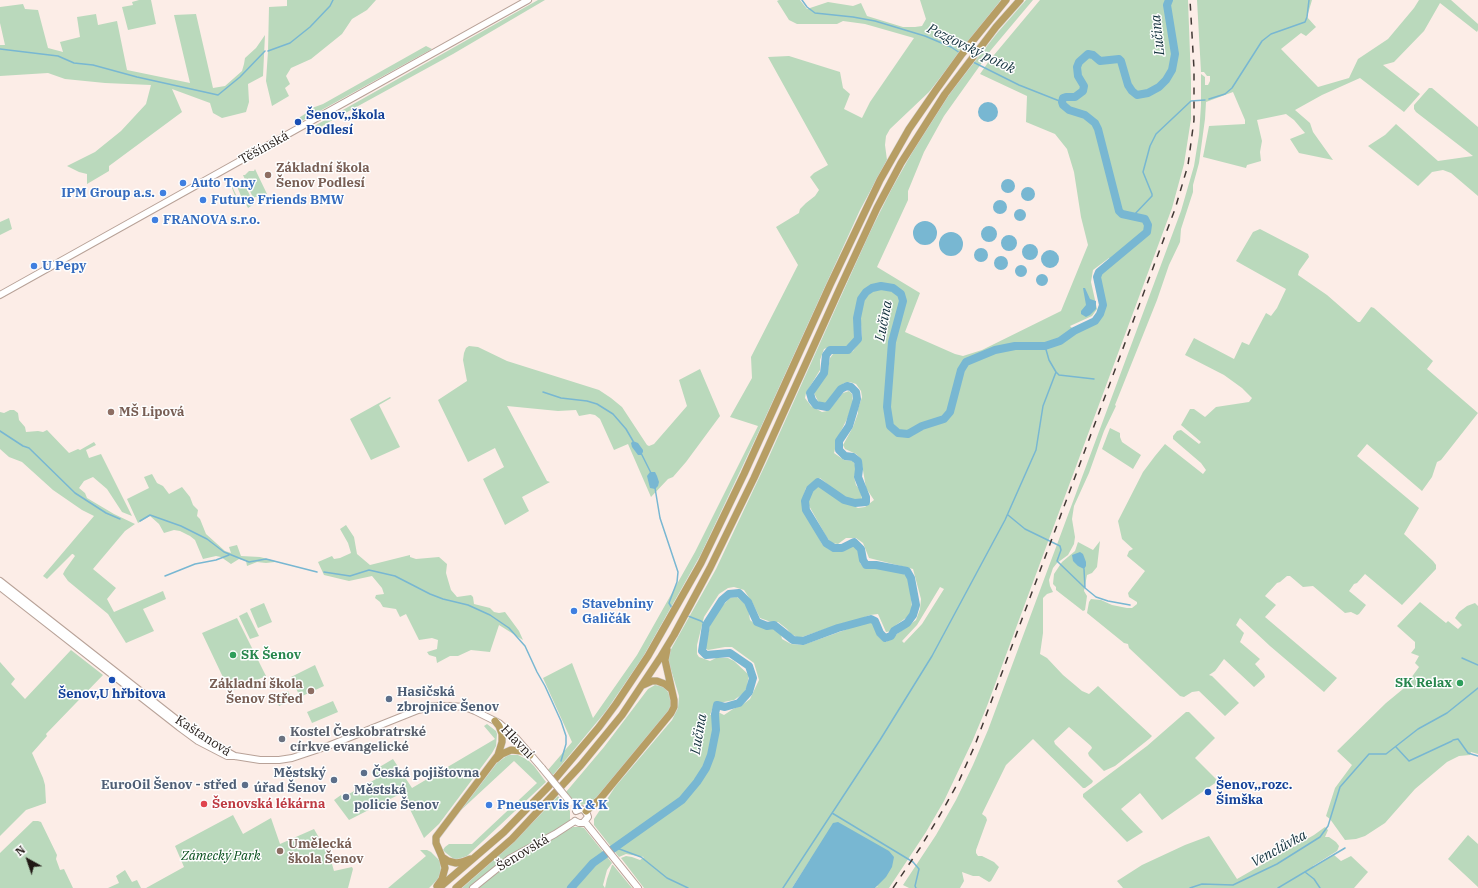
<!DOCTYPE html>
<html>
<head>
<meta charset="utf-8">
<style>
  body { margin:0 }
  #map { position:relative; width:1478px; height:888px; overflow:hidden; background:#fcede7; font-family:"IBM Plex Serif",serif }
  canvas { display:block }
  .north { position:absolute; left:8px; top:840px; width:40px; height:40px; -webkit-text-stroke:3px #fefefe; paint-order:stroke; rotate:320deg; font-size:11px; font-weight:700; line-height:16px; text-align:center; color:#211915 }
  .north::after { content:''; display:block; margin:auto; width:14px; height:18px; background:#211915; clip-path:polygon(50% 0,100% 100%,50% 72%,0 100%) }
</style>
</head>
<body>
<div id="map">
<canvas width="1478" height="888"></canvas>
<div class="north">N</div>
</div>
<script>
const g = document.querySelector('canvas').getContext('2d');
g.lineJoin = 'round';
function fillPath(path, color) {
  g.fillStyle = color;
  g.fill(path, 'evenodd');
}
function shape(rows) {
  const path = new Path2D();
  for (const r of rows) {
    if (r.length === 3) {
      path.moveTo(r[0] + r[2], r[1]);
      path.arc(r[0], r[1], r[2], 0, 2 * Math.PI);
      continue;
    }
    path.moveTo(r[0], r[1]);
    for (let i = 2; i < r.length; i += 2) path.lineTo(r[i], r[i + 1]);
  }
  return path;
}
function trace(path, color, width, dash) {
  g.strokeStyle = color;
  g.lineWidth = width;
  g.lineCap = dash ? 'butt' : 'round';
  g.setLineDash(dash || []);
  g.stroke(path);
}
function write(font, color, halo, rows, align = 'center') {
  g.font = font + ' "IBM Plex Serif",serif';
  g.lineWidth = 3;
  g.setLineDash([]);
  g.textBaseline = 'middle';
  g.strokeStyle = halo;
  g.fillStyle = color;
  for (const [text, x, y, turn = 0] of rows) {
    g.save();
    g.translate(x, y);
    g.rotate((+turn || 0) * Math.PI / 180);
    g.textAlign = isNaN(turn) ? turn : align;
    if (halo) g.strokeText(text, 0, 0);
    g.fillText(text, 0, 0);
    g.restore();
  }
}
const green = shape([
  [139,0,151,0,156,24,128,30,122,7,133,5,132,2],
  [287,0,376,0,367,10,352,19,342,34,311,59,291,68,286,76,290,84,285,88,289,96,272,106,266,81,268,51,269,7,287,6],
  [538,0,545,0,453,54,329,122,314,131,309,129],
  [779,0,800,0,807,9,828,2,853,6,861,3,867,16,903,27,915,27,922,26,926,19,920,0,1001,0,929,92,890,129,886,136,885,145,887,160,860,210,761,427,701,554,643,657,606,711,553,775,548,770,572,742,543,678,572,663,593,718,637,655,695,552,758,426,730,417,752,378,751,357,798,265,776,227,799,213,800,209,806,203,815,196,819,190,810,177,814,173,828,165,768,57,789,56,840,72,843,88,850,94,844,109,862,118,870,102,914,38,865,24,843,21,837,24,797,24,789,20,777,1],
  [1026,0,1033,0,991,50,944,116,924,152,908,191,908,200,877,267,920,293,905,332,955,354,963,356,982,350,1061,311,1088,245,1081,217,1074,172,1067,149,1055,134,1026,122,1027,96,980,74,989,61,1040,0,1188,0,1191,81,1191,119,1184,164,1172,208,987,706,972,742,944,801,926,832,889,888,875,888,878,886,810,860,792,888,644,888,621,858,626,856,632,857,640,860,644,857,626,854,619,857,594,825,594,819,615,787,672,720,678,708,679,696,668,660,670,651,716,569,767,461,869,234,891,190,913,151,950,93,998,32],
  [1109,258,1115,260,1101,272,1099,278,1104,304,1101,317,1094,323,1076,332,1070,326,1092,316,1097,309,1091,282,1093,270],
  [855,324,861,324,862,336,858,344,853,351,846,354,833,354,830,358,827,374,814,393,819,403,826,404,837,390,844,383,850,382,856,384,861,391,862,397,858,409,858,413,853,427,843,445,845,449,856,454,861,459,866,488,874,500,865,507,858,508,837,498,818,485,814,488,810,494,808,504,826,536,831,543,838,544,846,538,856,538,863,543,869,558,913,569,921,599,920,609,916,620,886,642,882,640,877,635,875,623,870,621,803,645,791,644,782,639,781,635,774,628,756,625,750,620,748,608,743,602,737,597,730,598,722,606,711,621,705,648,708,650,725,647,732,647,754,663,759,680,750,699,742,705,733,709,724,715,720,713,710,715,713,707,716,702,724,702,734,700,744,693,747,687,748,680,749,675,734,661,728,658,716,658,710,661,699,657,697,654,697,645,704,617,719,594,728,588,734,587,744,590,752,602,760,618,771,622,778,622,787,629,791,634,799,638,840,624,860,619,870,615,878,614,886,632,893,631,896,625,910,615,912,608,911,599,910,586,908,578,903,573,894,571,881,568,863,567,860,563,859,549,854,545,839,552,830,550,822,544,804,508,803,497,806,488,814,481,820,478,842,496,855,500,862,499,860,490,856,485,854,477,857,469,853,461,844,460,834,453,838,437,848,417,853,402,852,394,849,391,843,393,834,404,827,411,822,412,811,406,805,398,806,393,820,370,820,360,824,349,830,347,844,347,849,345,855,339],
  [940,587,944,589,922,624,904,643,902,641,917,625],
  [1197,0,1312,0,1307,17,1316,27,1306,36,1301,33,1281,49,1318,87,1349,78,1358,59,1388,39,1414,8,1419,0,1451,0,1478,24,1478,30,1477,32,1440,3,1424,31,1394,62,1383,65,1420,94,1404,112,1360,78,1322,95,1295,110,1310,123,1313,132,1333,160,1299,153,1290,139,1305,133,1294,120,1286,114,1257,120,1262,141,1260,152,1261,161,1247,165,1246,168,1203,157,1209,126,1245,124,1245,120,1233,92,1206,102,1205,119,1199,163,1193,185,1193,192,1181,229,1180,242,1169,265,1157,300,1115,405,1116,406,1104,431,1089,473,1074,506,1072,519,1075,537,1074,544,1068,555,1057,563,1053,568,1049,580,1050,586,1053,592,1047,594,1043,598,1043,633,1040,654,1047,658,1063,675,1082,691,1089,694,1098,686,1152,736,1149,739,1115,766,1104,771,1089,756,1088,753,1092,748,1091,746,1069,727,1054,741,1055,744,1093,781,1092,783,1085,788,1083,788,1033,739,1006,765,982,814,986,817,987,820,976,850,976,853,978,856,982,856,994,862,999,867,991,881,989,882,979,876,973,876,962,872,964,881,960,888,909,888,903,885,936,835,956,800,973,765,988,730,1181,211,1194,166,1199,135,1201,105,1201,74,1205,77,1205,85,1208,85,1210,81,1210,76,1207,76,1204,72,1201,72],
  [23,4,25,9,38,10,48,48,63,52,60,42,80,37,77,17,96,14,98,25,117,21,127,70,190,83,174,15,196,14,213,88,225,86,242,71,244,64,245,58,256,48,265,35,263,76,248,84,249,102,246,112,222,118,213,113,210,103,172,89,182,112,109,166,109,171,87,184,87,174,79,172,67,166,95,152,121,131,146,104,151,85,105,83,65,79,48,73,0,76,0,45,5,45,0,23,0,7],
  [426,46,432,49,300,122,299,120,297,120,297,119,305,114,308,109,312,108,323,104],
  [1429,88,1432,88,1478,127,1478,196,1451,173,1443,170,1432,172,1418,186,1368,146,1385,135,1396,124,1438,161,1473,156,1416,112,1414,109,1414,105],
  [255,169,267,194,265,195,264,193,260,197,255,197,255,199,254,200,243,175,245,175,249,171,254,171],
  [243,181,254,204,248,208,245,202,239,205,231,186,232,186,237,197,241,196,236,184],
  [9,218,12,229,0,235,0,222],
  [1260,229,1308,254,1309,257,1299,271,1298,275,1327,295,1358,322,1360,322,1371,307,1374,308,1433,361,1427,369,1478,413,1441,460,1437,462,1432,477,1422,491,1367,444,1357,456,1419,508,1404,534,1433,561,1436,565,1436,569,1402,605,1365,574,1357,583,1354,584,1349,591,1366,605,1359,614,1357,615,1351,612,1345,613,1313,586,1303,587,1290,576,1287,576,1280,582,1277,583,1265,596,1276,605,1265,617,1337,678,1324,692,1270,646,1240,618,1236,625,1244,633,1240,642,1260,659,1255,664,1264,674,1265,677,1254,687,1224,659,1215,671,1209,675,1212,676,1239,703,1225,716,1199,691,1192,692,1184,697,1180,696,1129,648,1128,644,1124,643,1087,613,1089,602,1091,599,1101,600,1112,605,1127,608,1132,608,1137,604,1137,602,1129,597,1128,593,1145,571,1127,556,1129,551,1133,549,1122,539,1118,521,1143,472,1155,456,1165,444,1203,474,1206,470,1201,463,1173,439,1173,436,1177,431,1181,430,1199,444,1201,442,1181,425,1190,409,1194,409,1205,417,1216,407,1249,402,1252,398,1242,388,1224,375,1185,355,1194,338,1234,359,1242,342,1249,345,1266,313,1271,316,1277,308,1286,289,1236,261,1253,232],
  [469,346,478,347,507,361,599,390,611,398,622,407,647,445,649,446,654,444,687,406,679,380,700,369,720,416,686,462,673,477,668,479,651,497,628,444,614,450,600,419,595,415,590,414,579,416,576,410,558,411,507,406,547,481,550,482,522,497,529,511,505,525,483,479,504,467,495,448,468,462,438,400,467,381,463,360,464,353,466,348],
  [390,397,391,398,379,405,400,447,371,460,350,419],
  [10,410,14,410,18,413,19,420,25,427,26,432,38,431,43,432,47,430,69,453,78,449,80,450,94,442,96,445,86,450,89,458,101,454,132,516,122,512,107,489,93,477,84,481,79,488,85,493,87,498,114,514,135,524,125,531,93,569,116,588,107,599,114,612,163,591,166,599,143,609,154,631,126,643,108,614,68,581,63,574,65,570,75,556,73,554,72,554,47,579,43,576,94,516,82,510,53,490,22,462,9,457,0,449,0,412,4,413],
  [1110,428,1120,433,1120,437,1122,442,1141,455,1133,469,1102,449],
  [152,474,157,483,163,486,169,494,182,487,190,497,193,505,198,510,197,516,200,519,206,534,225,551,231,553,229,547,237,545,241,556,260,557,275,561,275,562,266,563,257,562,247,566,246,561,239,559,231,564,221,557,216,556,203,559,195,540,190,536,180,531,174,530,164,533,159,524,150,516,138,523,127,499,149,488,144,477],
  [346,525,354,537,357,554,370,565,410,555,410,557,416,559,439,557,447,564,446,573,448,580,451,590,457,597,471,595,473,597,474,604,490,608,494,612,499,613,505,612,519,631,523,640,499,625,490,652,471,650,458,656,450,656,437,663,436,657,429,655,427,652,437,649,438,640,432,638,419,640,406,614,400,617,396,609,383,607,380,602,375,598,376,595,384,594,382,588,372,576,349,581,324,575,318,562,332,556,334,559,340,558,351,553,348,543,340,529],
  [1100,541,1097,567,1092,573,1087,575,1084,591,1087,596,1085,610,1083,611,1056,590,1056,587,1053,584,1054,574,1062,562,1075,551,1078,542,1093,550],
  [1420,602,1446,623,1448,621,1458,629,1462,625,1455,618,1459,612,1467,606,1475,603,1478,606,1478,754,1471,752,1470,755,1459,756,1447,762,1415,789,1385,823,1365,836,1356,839,1345,840,1330,819,1326,816,1335,788,1352,765,1337,751,1386,703,1403,689,1419,667,1415,663,1419,656,1411,653,1415,648,1415,642,1397,626],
  [264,603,272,622,258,628,250,609],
  [247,612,259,636,250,639,239,616],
  [237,618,266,676,230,692,202,633],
  [71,650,103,675,46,734,47,736,32,753,43,778,45,785,46,803,26,810,0,836,0,662,15,679,11,684,25,699],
  [315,665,324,686,300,697,291,677],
  [655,685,665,687,669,694,671,698,671,706,669,712,599,795,591,802,582,805,574,801,566,792,604,747,648,689],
  [288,691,292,700,279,706,275,697],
  [333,701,338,712,312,723,307,712],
  [1186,712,1189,712,1215,738,1195,758,1218,781,1162,820,1140,793,1121,809,1143,832,1127,842,1083,797,1083,794,1147,746],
  [487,724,496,731,497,734,496,746,492,753,439,824,424,838,402,793,349,820,334,800,341,795,345,801,349,798,347,795,376,779,371,772,393,759,412,788,495,739,484,726],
  [508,755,518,755,528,760,534,766,546,782,467,856,455,860,446,853,443,850,445,847,449,844,472,844,537,783,514,761,460,811,497,763],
  [558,796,570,811,570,820,567,824,503,860,469,888,462,888,497,857,534,821],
  [233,815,243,834,271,818,280,844,314,829,330,857,334,871,352,867,353,869,348,888,146,888,184,867,175,846],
  [33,821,38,821,41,822,57,855,56,859,60,870,64,869,73,888,0,888,0,853],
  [573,827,580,827,584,828,612,863,607,870,603,885,605,888,477,888,507,863],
  [1325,827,1328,830,1325,837,1329,837,1336,842,1339,846,1338,849,1337,851,1313,866,1314,867,1334,855,1341,861,1351,856,1368,872,1354,888,1123,888,1117,881,1142,865,1185,845,1209,836,1237,879,1314,835],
  [1468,835,1478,844,1478,887,1448,859],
  [420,850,427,850,431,852,440,861,441,871,438,879,429,888,388,888,426,856],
  [612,865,613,865,632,888,605,888,607,879],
  [125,870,132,882,137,880,141,888,108,888,119,883,116,876]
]);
const water = shape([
  [988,112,10],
  [1008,186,7],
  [1028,194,7],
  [1000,207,7],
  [1020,215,6],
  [925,233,12],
  [989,234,8],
  [951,244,12],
  [1009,243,8],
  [1030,252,8],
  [981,255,7],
  [1050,259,9],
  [1001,263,7],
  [1021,271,6],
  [1042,280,6],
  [1083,288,1085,288,1090,299,1096,301,1096,309,1090,315,1086,317,1081,314,1081,311,1086,305],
  [633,441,638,443,643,450,643,452,641,455,638,455,632,447,631,443],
  [650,472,655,472,657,476,659,482,658,486,655,489,650,488,647,476],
  [1080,552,1083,554,1086,562,1086,566,1084,569,1078,566,1073,561,1072,555],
  [838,822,889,851,894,857,892,867,886,877,875,888,792,888,833,823]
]);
const stream = shape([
  [802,0,807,7,815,13,853,17,875,21,925,36,951,47,960,53],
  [0,49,58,56,74,63,93,65,137,77,218,95,240,77,265,51],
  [268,51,290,43,310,27,330,6,333,0],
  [973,62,1019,85,1062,102],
  [1209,99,1225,94,1232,88,1262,41,1271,34,1305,22,1307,17,1309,0],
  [1132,217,1152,196,1152,194,1143,172,1150,146,1156,134,1191,101,1205,100],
  [1056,372,1059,375,1094,379],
  [543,392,561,398,587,401,597,404,613,414,626,429,633,441],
  [0,431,23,446,29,448,75,493,106,513,120,519],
  [641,453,651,473],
  [655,488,660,518,678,572,677,582,669,603,672,608],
  [1008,515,1025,529,1060,546,1061,550,1057,561,1085,588,1096,597,1108,601,1130,605],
  [140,521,150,515,181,526,207,539,224,552,249,562,266,559,317,572],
  [1084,569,1085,588],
  [324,572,350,576,369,570,395,576,430,594,443,599,468,605,490,615,509,628,525,646,537,672,545,686,561,721,566,736,566,744,561,761],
  [165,576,195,564,216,560,229,555],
  [688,616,701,621,706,625],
  [1462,658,1478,665],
  [1453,740,1458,739,1468,753,1478,756],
  [1396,747,1409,761,1452,741],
  [832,813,913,862,919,869,915,886,916,888],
  [614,847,641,857,667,878,688,888],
  [1305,872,1314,879,1320,888],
  [783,888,880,740,932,656,1005,520,1036,450,1043,406,1056,372,1049,360,1045,346],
  [1190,888,1202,884,1233,885,1277,864,1320,837,1328,826,1340,787,1369,754,1386,754,1418,729,1447,713,1478,688],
  [1278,888,1345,848]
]);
const river = shape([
  [571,888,593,863,682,800,697,782,706,768,711,755,716,730,715,714,717,705,725,707,739,703,749,692,753,678,749,666,730,653,706,655,702,651,706,625,722,600,729,594,739,593,748,602,757,622,767,626,774,625,793,640,803,641,838,628,871,619,875,621,880,633,885,638,891,636,894,631,907,623,913,615,916,605,911,578,907,571,876,565,866,565,863,560,861,549,854,542,842,548,834,548,826,543,806,510,805,501,810,489,818,482,844,500,855,503,866,502,866,497,858,477,859,469,858,461,853,457,845,456,839,450,839,441,849,426,855,406,857,399,856,392,851,387,847,386,841,389,827,407,816,405,812,400,810,393,824,373,826,355,830,350,848,350,858,339,857,318,861,299,866,292,872,288,881,286,893,288,901,294,903,301,892,342,887,407,890,426,898,433,908,434,922,426,944,419,950,412,961,370,966,362,995,350,1015,346,1045,346,1060,341,1074,331,1095,321,1100,314,1103,305,1097,277,1099,272,1147,232,1148,225,1145,219,1122,214,1119,211,1098,129,1095,123,1085,115,1069,110,1063,105,1062,102,1063,98,1066,97,1075,97,1083,91,1084,86,1078,76,1077,67,1079,62,1088,54,1093,55,1100,61,1119,59,1121,61,1128,85,1132,91,1137,95,1148,93,1159,87,1166,80,1172,70,1175,54,1167,5,1169,0]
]);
const secondary = shape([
  [0,295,528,0],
  [0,581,181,723,201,737,235,756],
  [0,587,179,727,198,741,227,756,235,756,260,760,279,760,292,758,328,746,418,710,434,706,449,706,465,707,475,711,499,723,517,739,542,768],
  [575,821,579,823,583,823,588,817,587,814,584,810,581,809,576,811],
  [585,822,638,888],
  [473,888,509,859,555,834,575,821]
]);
const trunk = shape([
  [643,685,652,681,657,681,665,684,671,689],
  [496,759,502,754,511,750,521,751,530,755],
  [586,811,599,800,671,713,674,707,674,700,665,660,667,650],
  [442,857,448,861,456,863,462,862,470,859],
  [437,886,442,879,445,868,442,857,436,843,436,837,498,755,502,742,502,734,499,726,495,721],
  [439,888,504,832,549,786,599,727,616,704,648,656,701,563,744,474,830,285,880,180,909,129,936,90,962,54,1006,0],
  [456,888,512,839,581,765,622,715,660,658,674,635,710,568,754,478,840,288,877,208,901,163,945,94,996,27,1020,0]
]);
const rail = shape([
  [893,888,920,848,940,815,959,781,975,745,1175,209,1188,165,1194,120,1194,69,1190,0]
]);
const secondaryBridge = shape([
  [542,768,570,802]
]);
const markers = [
  [298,122,4,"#1a4fb4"],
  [268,175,4,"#8d6e63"],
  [183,183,4,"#3f7fe0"],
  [163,193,4,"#3f7fe0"],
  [203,200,4,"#3f7fe0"],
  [155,220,4,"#3f7fe0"],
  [34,266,4,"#3f7fe0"],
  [111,412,4,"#8d6e63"],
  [574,611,4,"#3f7fe0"],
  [233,655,4,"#2e9e5b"],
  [112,680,4,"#1a4fb4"],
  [1460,683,4,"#2e9e5b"],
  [311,691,4,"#8d6e63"],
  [389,699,4,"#5c6f8a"],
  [282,739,4,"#6b7280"],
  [364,773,4,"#5c6f8a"],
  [334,780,4,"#5c6f8a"],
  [245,785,4,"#5c6f8a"],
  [1208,792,4,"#1a4fb4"],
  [346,797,4,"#5c6f8a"],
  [204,804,4,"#e0444e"],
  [489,805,4,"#3f7fe0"],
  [280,851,4,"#8d6e63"]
];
const transitNames = [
  ["Šenov,,škola",306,115],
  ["Podlesí",306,130],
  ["Šenov,U hřbitova",112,694,"center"],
  ["Šenov,,rozc.",1216,785],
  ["Šimška",1216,800]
];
const streetNames = [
  ["Těšínská",264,148,-29],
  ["Kaštanová",203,736,33],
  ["Hlavní",517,742,46],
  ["Šenovská",523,853,-31]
];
const educationNames = [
  ["Základní škola",276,168],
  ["Šenov Podlesí",276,183],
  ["MŠ Lipová",119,412],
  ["Základní škola",303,684,"right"],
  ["Šenov Střed",303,699,"right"],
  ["Umělecká",288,844],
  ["škola Šenov",288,859]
];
const shopNames = [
  ["Auto Tony",191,183],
  ["IPM Group a.s.",155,193,"right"],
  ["Future Friends BMW",211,200],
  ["FRANOVA s.r.o.",163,220],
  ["U Pepy",42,266],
  ["Stavebniny",582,604],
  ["Galičák",582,619],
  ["Pneuservis K & K",497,805]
];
const leisureNames = [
  ["SK Šenov",241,655],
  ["SK Relax",1452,683,"right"]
];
const serviceNames = [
  ["Hasičská",397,692],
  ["zbrojnice Šenov",397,707],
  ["Městský",326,773,"right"],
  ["úřad Šenov",326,788,"right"],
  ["Česká pojištovna",372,773],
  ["EuroOil Šenov - střed",237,785,"right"],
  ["Městská",354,790],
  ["policie Šenov",354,805]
];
const worshipNames = [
  ["Kostel Českobratrské",290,732],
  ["církve evangelické",290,747]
];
const healthNames = [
  ["Šenovská lékárna",212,804]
];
const parkNames = [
  ["Zámecký Park",221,856]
];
const waterNames = [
  ["Lučina",1158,35,-96],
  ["Pezgovský potok",971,49,26],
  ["Lučina",884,321,-79],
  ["Lučina",699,734,-80],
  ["Venclůvka",1279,849,-29]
];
fillPath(green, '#bad9bc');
fillPath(water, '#78b7d2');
trace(stream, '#78b7d2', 1.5);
trace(river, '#78b7d2', 8);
trace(secondary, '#b8a298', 8);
trace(trunk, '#d3d1d0', 8);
trace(secondary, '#fff', 6);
trace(trunk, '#b79e64', 7);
trace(rail, '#423935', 1.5, [7, 7]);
trace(secondaryBridge, '#b8a298', 8, []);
trace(secondaryBridge, '#fff', 6);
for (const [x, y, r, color] of markers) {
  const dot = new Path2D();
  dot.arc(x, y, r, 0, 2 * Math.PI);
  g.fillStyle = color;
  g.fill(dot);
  trace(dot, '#fefefe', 1.5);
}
write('bold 13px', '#164399', '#fefefe', transitNames, 'left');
write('13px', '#211915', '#fefefe', streetNames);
write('bold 13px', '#785e54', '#fefefe', educationNames, 'left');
write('bold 13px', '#366cbe', '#fefefe', shopNames, 'left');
write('bold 13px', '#27864d', '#fefefe', leisureNames, 'left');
write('bold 13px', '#4e5e75', '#fefefe', serviceNames, 'left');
write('bold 13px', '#5b616d', '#fefefe', worshipNames, 'left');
write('bold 13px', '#be3a42', '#fefefe', healthNames, 'left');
write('italic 13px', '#034c18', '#fefefe', parkNames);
write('italic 14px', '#11303c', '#fefefe', waterNames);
</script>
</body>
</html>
